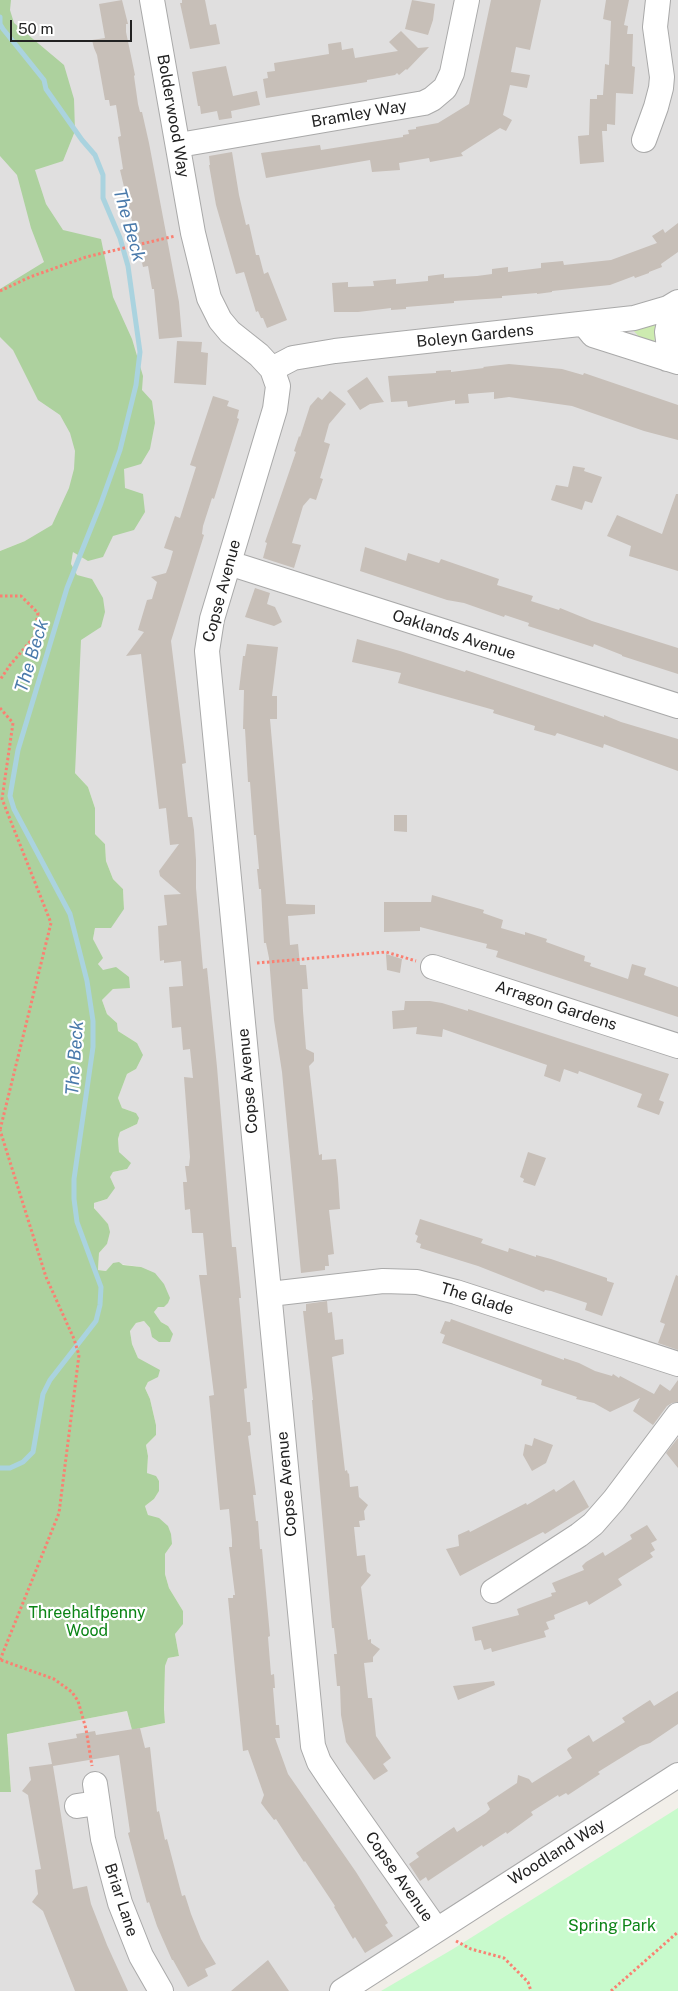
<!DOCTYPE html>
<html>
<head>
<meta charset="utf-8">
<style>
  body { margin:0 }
  #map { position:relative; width:678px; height:1991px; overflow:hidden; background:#f2efe9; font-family:"Public Sans",sans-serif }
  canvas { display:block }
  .scale { position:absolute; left:10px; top:20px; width:122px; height:22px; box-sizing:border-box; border:2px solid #222; border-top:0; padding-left:6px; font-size:15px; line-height:18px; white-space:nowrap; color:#222; -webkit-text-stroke:4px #fff; paint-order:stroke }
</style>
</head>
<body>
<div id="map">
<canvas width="678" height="1991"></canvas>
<div class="scale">50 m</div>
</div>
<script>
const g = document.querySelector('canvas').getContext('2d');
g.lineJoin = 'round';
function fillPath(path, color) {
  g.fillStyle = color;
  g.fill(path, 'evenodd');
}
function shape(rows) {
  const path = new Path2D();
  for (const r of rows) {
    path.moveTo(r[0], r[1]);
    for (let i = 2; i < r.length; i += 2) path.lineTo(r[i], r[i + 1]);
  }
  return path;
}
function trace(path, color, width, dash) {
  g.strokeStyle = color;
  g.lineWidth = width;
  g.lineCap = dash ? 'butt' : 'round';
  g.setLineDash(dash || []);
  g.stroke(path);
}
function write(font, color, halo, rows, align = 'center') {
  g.font = font + ' "Public Sans",sans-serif';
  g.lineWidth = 4.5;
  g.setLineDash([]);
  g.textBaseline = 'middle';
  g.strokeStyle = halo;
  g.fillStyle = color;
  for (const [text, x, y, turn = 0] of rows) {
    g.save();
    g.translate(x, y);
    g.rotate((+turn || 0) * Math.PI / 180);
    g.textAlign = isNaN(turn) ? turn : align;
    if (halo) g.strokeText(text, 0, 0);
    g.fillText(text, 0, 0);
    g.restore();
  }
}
const residential = shape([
  [0,0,678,0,678,1772,336,1991,0,1991,0,1792,11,1791,7,1734,127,1711,132,1730,165,1723,164,1709,165,1666,168,1658,179,1656,175,1634,183,1611,169,1588,165,1574,165,1554,172,1544,148,1515,145,1506,154,1499,159,1491,159,1481,147,1473,148,1456,146,1445,156,1435,156,1425,150,1399,145,1388,148,1382,132,1344,130,1330,136,1323,144,1321,150,1328,168,1326,161,1322,154,1312,158,1307,141,1267,113,1263,106,1271,98,1270,99,1253,107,1244,108,1224,98,1214,94,1207,94,1203,107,1199,109,1177,113,1172,127,1169,119,1152,118,1139,120,1132,137,1124,136,1113,122,1108,118,1098,127,1074,136,1069,137,1043,118,1031,117,1023,107,1014,102,1000,113,989,98,964,102,958,93,939,95,928,124,909,123,889,113,879,106,861,105,844,95,834,95,808,88,787,75,773,71,564,73,552,25,541,0,551]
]);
const grass = shape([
  [654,324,656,325,656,334,654,342,651,342,641,339,633,330]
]);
const forest = shape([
  [0,0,11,0,10,10,14,23,64,65,74,99,75,131,63,161,35,170,46,204,63,230,101,239,113,297,132,339,143,376,142,390,152,401,155,423,150,449,141,464,124,469,125,488,143,494,145,512,134,530,113,536,103,557,88,561,73,552,71,564,77,575,92,579,103,598,105,612,101,627,81,640,75,773,88,787,95,808,95,834,105,844,106,861,113,879,123,889,124,909,111,928,95,928,93,939,103,958,98,964,103,970,116,967,129,977,130,988,113,989,102,1000,107,1014,117,1023,118,1031,137,1043,143,1055,136,1069,127,1074,118,1098,122,1108,136,1113,139,1118,137,1124,120,1132,118,1139,119,1152,131,1163,127,1169,113,1172,110,1177,115,1188,107,1199,94,1203,94,1208,108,1224,110,1232,107,1244,99,1253,98,1270,106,1271,113,1263,119,1262,123,1265,141,1267,155,1273,164,1284,170,1298,168,1303,164,1307,158,1307,154,1312,161,1322,168,1326,173,1334,170,1342,159,1342,152,1337,150,1328,144,1321,136,1323,130,1331,132,1344,138,1358,160,1370,158,1377,148,1382,145,1388,150,1399,156,1425,156,1435,146,1445,148,1456,147,1473,156,1476,159,1481,159,1491,154,1499,145,1506,148,1515,159,1518,168,1526,171,1534,172,1544,165,1554,165,1574,169,1588,183,1611,183,1624,175,1634,179,1656,168,1658,165,1666,164,1709,165,1723,132,1730,127,1711,7,1734,11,1792,0,1792,0,551,25,541,52,525,69,488,74,469,75,451,70,433,60,415,38,400,13,350,0,337,0,289,44,262,31,228,17,175,0,156]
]);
const park = shape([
  [678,1808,678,1991,381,1991,453,1949]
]);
const stream = shape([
  [0,17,0,24,3,29,44,80,46,89,82,140,95,155,103,175,103,198,120,238,128,266,140,352,136,385,120,450,101,503,67,588,18,750,10,796,14,809,70,914,87,981,93,1021,93,1047,74,1179,74,1199,77,1222,101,1287,100,1305,96,1321,50,1380,43,1394,33,1452,23,1462,10,1468,0,1468]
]);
const building = shape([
  [122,0,128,24,126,24,126,32,135,75,134,76,138,104,140,112,142,112,149,143,179,302,182,337,159,339,154,289,152,289,148,266,143,267,120,170,123,169,118,137,121,136,116,105,110,106,109,100,105,100,97,55,94,48,92,40,105,38,99,4],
  [182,0,205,0,210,25,216,24,220,44,190,49,180,3,182,3],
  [412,0,435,4,433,20,428,35,405,29],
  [491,0,541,0,530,50,516,47,511,72,530,75,527,88,510,85,503,115,512,120,506,131,500,128,461,153,463,156,430,162,429,158,399,163,400,170,372,172,370,160,266,178,261,153,320,145,321,150,403,137,403,135,409,134,408,130,416,129,416,127,438,123,469,104],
  [606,0,629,0,624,25,628,26,627,34,633,34,632,66,635,67,633,94,616,93,615,125,607,124,607,131,602,131,604,162,580,164,578,136,589,135,590,99,597,99,597,95,603,95,605,64,609,65,611,21,603,19],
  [401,31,418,48,429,47,407,70,406,69,399,75,397,73,395,75,367,80,367,82,266,98,263,79,268,78,267,72,275,71,274,63,329,54,328,44,341,42,342,50,353,48,355,58,398,51,389,42],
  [226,66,233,96,257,91,260,105,231,111,232,118,219,120,217,111,201,114,200,106,198,106,192,72],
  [232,152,239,195,246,225,249,224,256,255,259,255,264,274,268,272,287,320,267,328,263,318,261,318,258,311,256,312,244,272,236,274,216,205,209,165,210,165,209,156],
  [678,223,678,252,661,264,662,267,649,272,649,273,635,278,634,276,610,285,552,291,552,292,537,294,537,293,502,296,502,298,454,301,454,303,406,307,406,309,391,310,391,308,358,312,334,312,332,283,348,282,348,287,374,286,373,281,396,279,396,284,428,281,428,276,444,274,444,278,477,276,492,274,492,269,508,267,508,272,541,268,541,263,563,261,564,265,611,260,657,243,652,236,663,229,665,233],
  [177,341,202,342,201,352,208,353,206,385,174,383],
  [509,364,562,369,583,375,584,373,678,405,678,440,644,431,572,406,509,397,494,399,494,392,468,394,469,403,455,404,455,400,408,407,407,401,391,402,388,376,436,373,436,371,451,370,451,372,484,368,483,367],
  [367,377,384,402,370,404,360,410,347,391],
  [330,391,346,404,329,424,324,442,330,444,320,478,323,479,316,500,310,498,303,506,292,543,301,545,294,568,263,558,267,543,265,542,296,452,294,451,299,436,300,437,310,406,318,397,322,400],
  [213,396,229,401,227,406,239,410,237,418,239,419,214,499,212,498,203,526,202,534,204,535,171,641,186,763,182,764,188,817,192,817,194,830,196,860,196,888,203,969,207,968,217,1067,232,1247,236,1247,241,1298,239,1298,247,1388,244,1389,247,1422,250,1422,251,1435,248,1436,256,1495,253,1495,256,1521,258,1521,260,1549,262,1549,270,1636,268,1637,271,1675,274,1674,275,1688,273,1688,276,1725,279,1725,280,1738,275,1738,288,1774,356,1872,388,1923,385,1925,393,1936,365,1953,355,1937,353,1939,334,1907,335,1906,305,1861,304,1862,276,1819,274,1820,261,1803,264,1795,248,1750,243,1751,228,1598,233,1598,233,1595,235,1595,229,1547,232,1547,232,1540,229,1509,220,1510,209,1396,214,1395,199,1275,207,1275,203,1233,192,1233,190,1209,185,1210,183,1182,187,1182,185,1166,189,1166,190,1157,184,1077,193,1078,190,1049,183,1050,181,1027,172,1028,169,987,183,986,181,961,164,963,164,960,160,961,159,945,158,926,167,925,164,895,181,894,160,876,159,871,179,844,170,845,166,808,159,809,141,654,126,656,144,632,138,630,147,600,152,599,157,582,151,577,166,573,169,565,173,551,164,548,175,516,180,518,196,467,190,465],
  [573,466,585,468,584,471,602,477,592,503,585,501,582,510,551,500,556,485,568,487],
  [676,494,678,494,678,571,629,556,631,546,607,536,617,515,662,534],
  [365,547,406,561,408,553,439,563,441,559,499,579,497,585,533,596,531,601,559,610,560,608,592,621,678,648,678,674,622,656,622,655,594,644,593,647,528,626,529,623,505,615,504,617,464,603,447,600,360,571],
  [255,588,270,593,267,604,275,607,282,622,274,626,245,617],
  [357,639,400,651,465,672,466,670,604,717,604,715,621,722,678,739,678,771,604,744,603,748,557,733,555,736,534,730,535,726,493,713,494,710,398,683,401,673,352,662],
  [247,644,278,647,272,696,277,696,277,719,270,719,286,904,315,905,315,914,288,916,290,945,298,944,300,965,306,965,308,989,302,989,303,1011,306,1049,314,1053,314,1061,309,1066,319,1155,322,1154,322,1160,336,1159,338,1178,340,1209,329,1210,334,1254,328,1255,329,1266,325,1266,325,1270,301,1273,282,1072,274,1020,269,958,266,943,264,943,261,889,259,889,257,869,259,869,256,835,254,835,250,782,248,782,245,729,243,729,244,690,239,690,243,656,245,656],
  [394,815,407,815,407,832,394,831],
  [432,895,484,910,483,913,503,920,501,928,525,935,525,932,547,939,546,942,585,956,584,961,591,963,590,966,628,979,632,964,646,968,644,975,678,987,678,1017,496,957,498,951,486,948,487,944,420,927,420,931,384,932,384,902,431,902],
  [386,954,402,959,400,973,387,970],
  [405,1001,430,1001,442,1003,468,1011,468,1009,669,1074,659,1100,664,1102,659,1115,637,1107,642,1094,579,1071,578,1074,564,1069,560,1082,544,1076,547,1065,443,1029,442,1037,416,1034,417,1027,393,1029,392,1011,404,1010],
  [528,1152,546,1158,535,1186,523,1182,524,1179,520,1177],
  [420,1219,483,1239,481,1243,508,1252,509,1248,536,1257,536,1255,551,1259,607,1278,607,1281,614,1283,602,1316,585,1310,587,1303,551,1291,545,1290,544,1292,478,1266,420,1248,421,1244,416,1242,418,1236,415,1234],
  [676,1275,678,1276,678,1350,658,1343,665,1324,660,1322],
  [327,1301,328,1313,332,1312,335,1340,343,1339,344,1354,332,1357,345,1471,347,1470,348,1474,349,1473,350,1487,358,1486,359,1497,368,1505,364,1511,365,1520,359,1521,360,1527,354,1527,357,1556,365,1555,367,1572,371,1575,361,1587,368,1640,371,1639,371,1643,380,1649,373,1657,373,1662,364,1663,368,1698,372,1698,376,1736,391,1758,383,1764,388,1771,374,1780,346,1742,341,1715,340,1686,337,1686,334,1654,337,1654,334,1628,332,1628,312,1400,313,1400,303,1311,306,1311,306,1304],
  [451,1319,564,1360,564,1358,579,1363,595,1371,612,1376,613,1374,619,1378,620,1376,654,1394,660,1384,670,1391,678,1380,678,1402,672,1403,667,1406,653,1425,633,1411,640,1398,610,1412,594,1403,576,1399,577,1397,541,1385,542,1380,442,1343,445,1335,440,1333,445,1321,450,1322],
  [534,1438,553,1445,546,1463,532,1471,523,1455,525,1444,532,1446],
  [678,1438,678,1468,666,1453],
  [574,1480,589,1507,545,1534,543,1532,460,1576,446,1549,459,1546,458,1535,469,1530,470,1532,526,1503,527,1505,554,1489,556,1492],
  [647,1525,657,1540,651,1543,655,1550,650,1553,653,1557,618,1579,622,1585,589,1605,587,1601,554,1615,555,1619,546,1622,549,1629,544,1631,546,1637,492,1652,491,1648,484,1650,481,1640,475,1641,472,1627,519,1615,517,1609,552,1596,551,1593,556,1592,552,1583,584,1570,582,1566,586,1562,603,1552,605,1556,632,1539,630,1535],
  [494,1681,495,1685,458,1700,453,1686],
  [678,1691,678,1724,650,1743,640,1746,598,1772,600,1774,568,1795,566,1793,559,1797,558,1795,531,1812,533,1815,507,1834,506,1832,483,1847,482,1845,428,1881,426,1877,420,1881,409,1864,419,1857,416,1853,454,1827,457,1832,486,1813,490,1809,487,1803,517,1783,518,1775,529,1779,532,1783,572,1758,567,1750,568,1748,589,1735,593,1742,625,1722,622,1718,650,1700,654,1706],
  [140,1728,145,1748,150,1747,157,1812,159,1811,165,1840,167,1839,182,1896,185,1895,191,1914,201,1939,216,1964,205,1969,208,1976,188,1987,173,1960,172,1960,157,1926,149,1902,147,1903,137,1867,128,1833,130,1832,119,1755,53,1766,73,1889,87,1886,91,1904,107,1945,128,1991,75,1991,43,1911,32,1902,38,1894,35,1870,41,1869,28,1795,22,1791,31,1780,29,1767,52,1764,48,1743,77,1738,76,1734,95,1731,96,1735],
  [268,1960,289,1991,231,1991]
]);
const path = shape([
  [0,291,30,277,86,257,175,236],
  [0,596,21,596,38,613,34,637,10,665,0,680],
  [0,708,13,723,2,799,51,923,0,1130],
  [257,963,386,952,416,961],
  [0,1660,59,1513,79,1355,74,1339,46,1277,0,1130],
  [1,1660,54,1679,72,1692,78,1701,86,1729,92,1766],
  [456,1941,471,1949,504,1958,528,1982,531,1991],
  [611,1991,678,1932]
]);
const minor = shape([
  [152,0,193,233,209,298,220,320,230,332,259,355,272,369,278,386,275,409,212,619,207,651,313,1746,319,1762,331,1780,436,1929],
  [644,140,656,107,661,88,662,77,655,27,658,0],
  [179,145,424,103,432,99,445,88,452,73,467,0],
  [584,324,593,335,678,362],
  [667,359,669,348,667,332,670,317,668,308],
  [272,369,293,358,335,351,634,318,668,308,678,302],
  [229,563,678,706],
  [433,967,678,1046],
  [270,1294,383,1281,417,1282,456,1292,678,1364],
  [493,1591,579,1535,593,1524,614,1500,678,1415],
  [95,1784,103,1839,120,1903,141,1956,161,1991],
  [77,1806,97,1803],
  [342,1991,678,1775]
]);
const streetNames = [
  ["Bramley Way",359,114,-10],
  ["Bolderwood Way",173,116,80],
  ["Boleyn Gardens",475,336,-6],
  ["Copse Avenue",222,591,-75],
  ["Oaklands Avenue",454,635,18],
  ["Arragon Gardens",556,1006,18],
  ["Copse Avenue",248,1081,-95],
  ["The Glade",477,1299,17],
  ["Copse Avenue",287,1484,-95],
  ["Woodland Way",557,1852,-32],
  ["Copse Avenue",399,1877,55],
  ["Briar Lane",121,1900,72]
];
const parkNames = [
  ["Threehalfpenny",87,1613],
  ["Wood",87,1631],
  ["Spring Park",612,1926]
];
const waterNames = [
  ["The Beck",129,225,74],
  ["The Beck",32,656,-73],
  ["The Beck",75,1058,-86]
];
fillPath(residential, '#e0dfdf');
fillPath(grass, '#cdebb0');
fillPath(forest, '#add19e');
fillPath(park, '#c8facc');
trace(stream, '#aad3df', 5);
fillPath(building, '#c7bfb8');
trace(minor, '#a9a9a9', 26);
trace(path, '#fa8072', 3, [2.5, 2.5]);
trace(minor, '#fff', 24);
write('16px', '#222', '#fff', streetNames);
write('16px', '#0c8416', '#fff', parkNames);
write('italic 18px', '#4a7aab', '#fff', waterNames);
</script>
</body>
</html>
